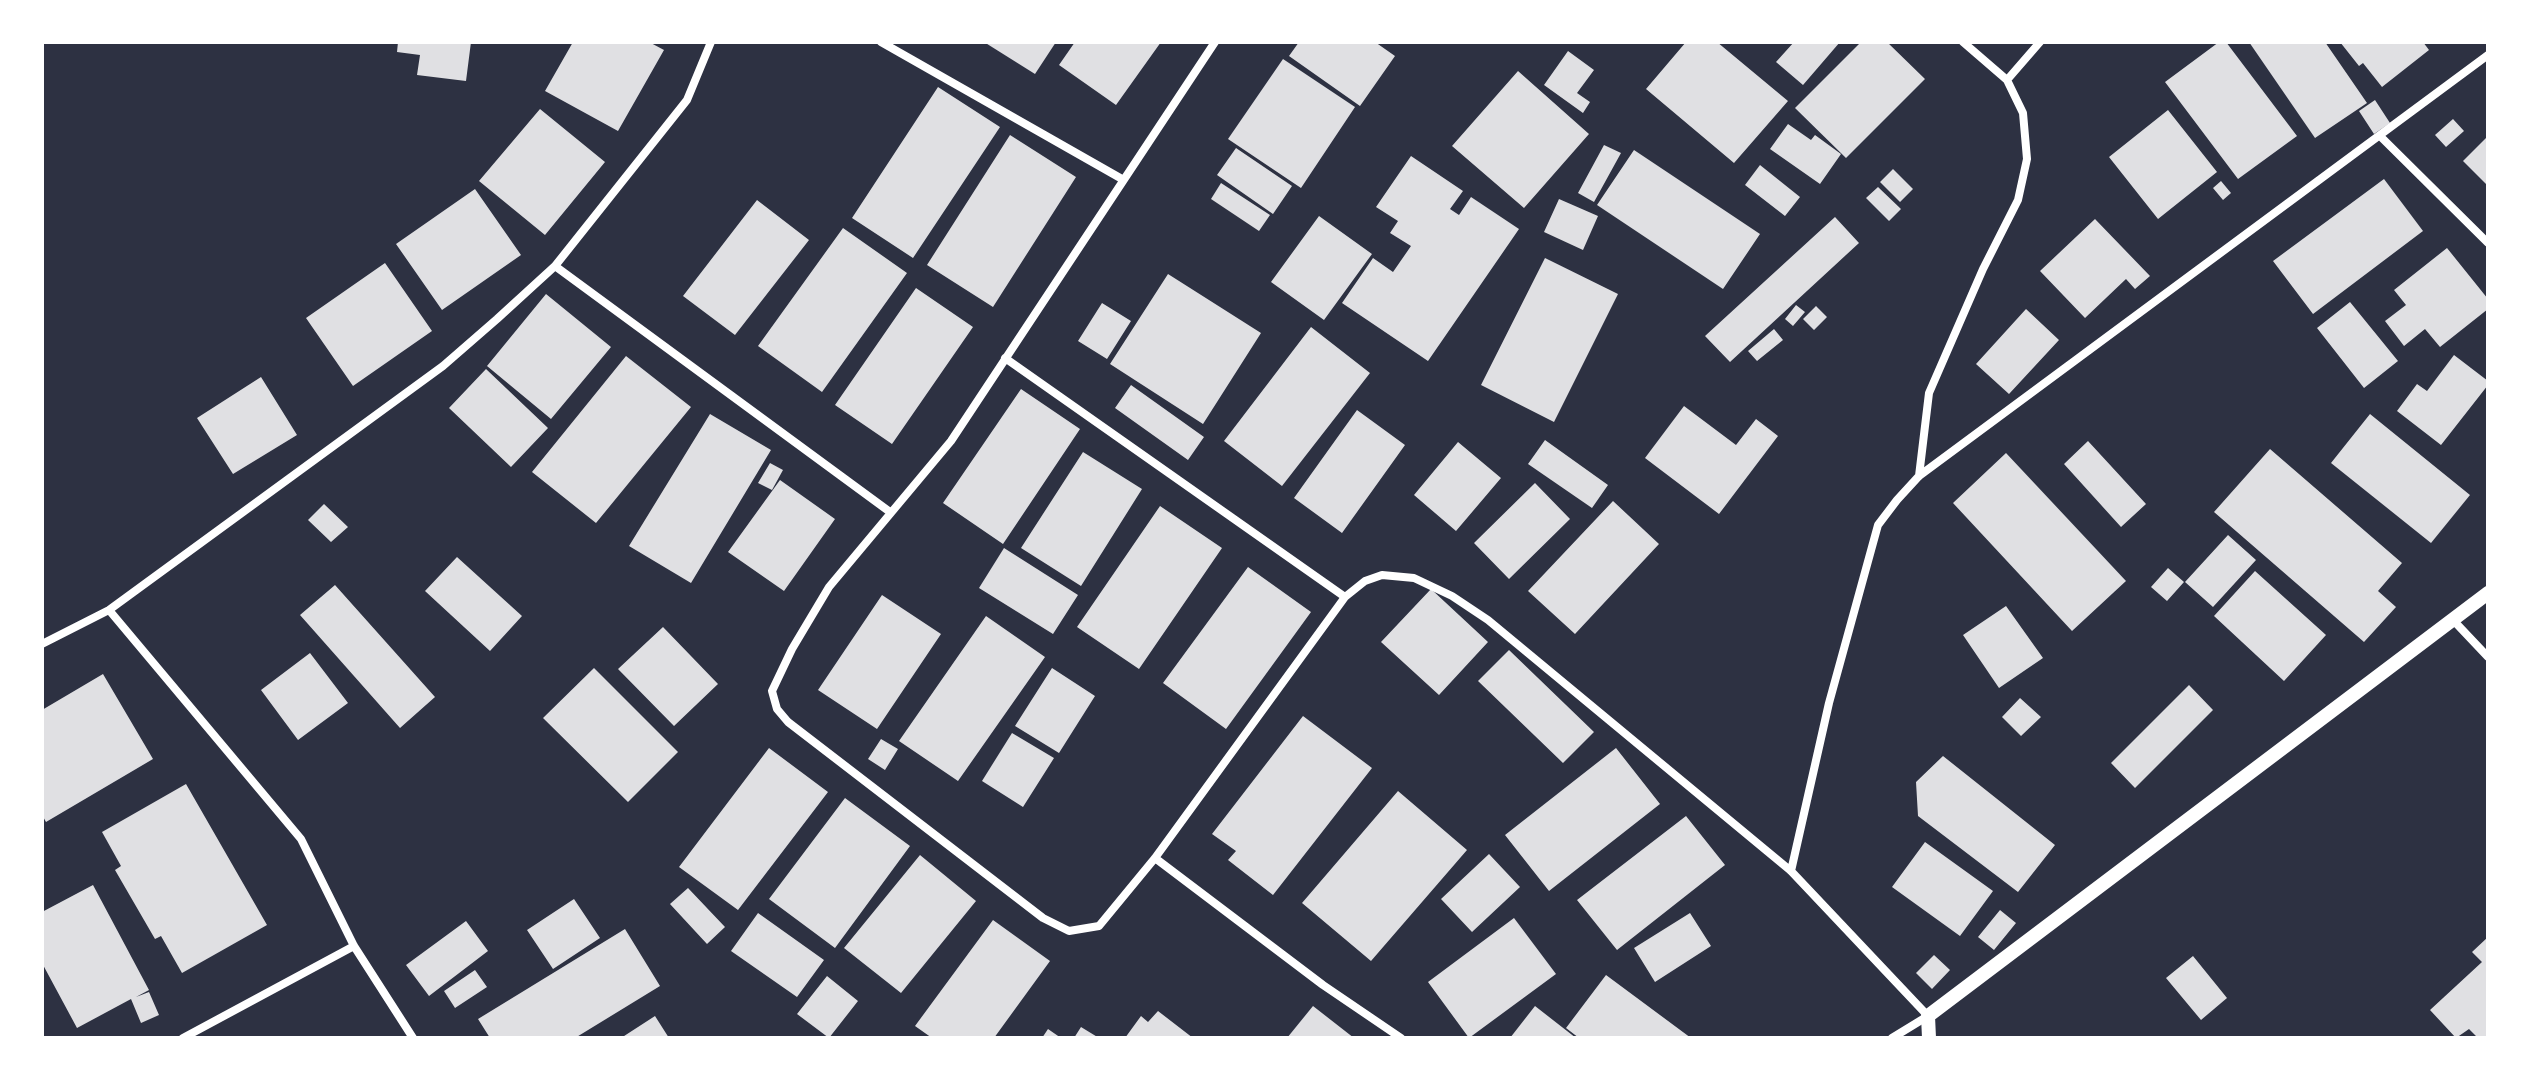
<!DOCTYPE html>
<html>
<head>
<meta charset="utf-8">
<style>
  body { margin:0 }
  #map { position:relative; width:2530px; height:1080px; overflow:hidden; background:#2d3142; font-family:Lora,serif }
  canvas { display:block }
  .frame { position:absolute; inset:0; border:44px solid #fff; pointer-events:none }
</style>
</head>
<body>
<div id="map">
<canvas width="2530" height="1080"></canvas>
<div class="frame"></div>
</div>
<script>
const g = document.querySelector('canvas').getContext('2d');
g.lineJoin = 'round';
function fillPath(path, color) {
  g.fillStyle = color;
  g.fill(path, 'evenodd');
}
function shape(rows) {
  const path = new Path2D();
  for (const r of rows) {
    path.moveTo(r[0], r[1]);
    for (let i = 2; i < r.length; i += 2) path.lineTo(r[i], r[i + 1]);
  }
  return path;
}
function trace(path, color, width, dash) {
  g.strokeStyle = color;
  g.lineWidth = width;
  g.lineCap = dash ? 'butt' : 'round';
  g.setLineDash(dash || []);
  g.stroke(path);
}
const building = shape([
  [398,42,471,42,466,81,417,75,420,55,397,52],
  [573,42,649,42,664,50,618,131,545,91],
  [984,42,1056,42,1035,74],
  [1075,42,1161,42,1116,105,1059,65],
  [1299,42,1375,42,1395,56,1360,106,1289,56],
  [1686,42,1717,42,1788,101,1734,163,1646,89],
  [1794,42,1840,42,1803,85,1776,62],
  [1861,42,1887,42,1925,79,1846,158,1795,108],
  [2219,42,2226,42,2297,136,2238,179,2165,82],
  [2249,42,2325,42,2367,103,2315,138],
  [2340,42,2423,42,2429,50,2382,87,2363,63,2359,66],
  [1568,51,1594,70,1577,93,1590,102,1583,113,1544,85],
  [1283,59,1355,107,1301,188,1228,139],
  [1518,71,1589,134,1524,208,1452,146],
  [938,87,1000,127,913,258,852,218],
  [2375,100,2390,123,2374,134,2359,111],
  [540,109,605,162,545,235,479,181],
  [2168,110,2217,172,2158,219,2109,157],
  [2453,119,2464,131,2446,147,2435,135],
  [1788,124,1811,140,1815,135,1841,154,1820,184,1770,149],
  [1010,135,1076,177,993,307,927,265],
  [2488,136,2488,186,2463,161],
  [1604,145,1621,153,1594,202,1578,193],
  [1236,148,1292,186,1273,214,1217,175],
  [1634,150,1760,234,1723,289,1597,205],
  [1411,156,1463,191,1450,209,1459,215,1471,197,1519,229,1428,361,1342,303,1373,258,1393,272,1411,246,1390,233,1398,221,1376,207],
  [1760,165,1800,197,1785,216,1745,185],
  [1893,169,1913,189,1900,202,1880,182],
  [2384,179,2423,231,2313,314,2273,261],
  [2221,181,2231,193,2223,200,2213,188],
  [1221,183,1270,215,1259,231,1211,199],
  [1878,187,1901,209,1889,221,1866,198],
  [475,189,521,255,442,310,396,244],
  [1559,199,1598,216,1583,250,1544,232],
  [757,200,809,240,735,335,683,296],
  [1319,216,1372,254,1324,320,1271,282],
  [1835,217,1859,243,1730,362,1705,336],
  [2095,219,2150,276,2135,289,2126,279,2085,318,2040,271],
  [843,228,907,273,822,392,758,346],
  [2447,248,2488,299,2488,309,2440,347,2425,329,2404,346,2385,321,2406,305,2394,290],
  [1545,258,1618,294,1554,422,1481,385],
  [385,263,432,331,353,386,306,318],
  [1168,274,1261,333,1203,424,1110,364],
  [916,288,973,327,892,444,835,405],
  [546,294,611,347,551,419,487,366],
  [2350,302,2398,361,2364,388,2317,328],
  [1102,303,1131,321,1107,359,1078,341],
  [1796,305,1805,312,1793,326,1785,319],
  [1816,306,1827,317,1814,330,1803,319],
  [2026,309,2059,340,2009,394,1976,364],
  [1311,327,1370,373,1282,486,1224,441],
  [1774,329,1783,340,1757,361,1748,351],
  [2454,355,2488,381,2488,385,2441,445,2397,411,2417,384,2427,391],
  [626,356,691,407,596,523,532,472],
  [486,369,548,428,511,467,449,408],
  [261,377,297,435,233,474,197,418],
  [1131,385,1204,437,1188,460,1115,408],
  [1021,389,1080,429,1003,544,943,503],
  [1684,406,1736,445,1756,419,1778,436,1719,514,1645,458],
  [1357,410,1405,445,1342,533,1294,498],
  [710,414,771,450,691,583,629,546],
  [2370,414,2470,495,2431,543,2331,463],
  [1545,440,1608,485,1592,508,1528,464],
  [2088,441,2146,504,2121,527,2064,464],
  [1458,442,1501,478,1456,531,1414,495],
  [2270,449,2402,563,2378,591,2396,607,2364,642,2214,512],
  [1083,452,1142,489,1081,586,1021,548],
  [2006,453,2126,581,2072,631,1953,503],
  [770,463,783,470,772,490,758,483],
  [780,480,835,519,784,591,728,552],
  [1535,483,1570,519,1509,579,1474,543],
  [1613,501,1659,544,1575,634,1528,591],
  [324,504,348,527,331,542,308,520],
  [1160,506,1222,548,1139,669,1077,627],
  [2228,535,2256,560,2213,607,2185,582],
  [1004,548,1078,595,1053,634,979,588],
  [457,557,522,616,490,651,425,591],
  [1248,567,1311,612,1226,729,1163,683],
  [2168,568,2184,582,2167,601,2151,587],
  [2255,571,2326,635,2284,681,2214,616],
  [335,585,435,697,400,728,300,615],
  [1431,589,1488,642,1439,695,1381,642],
  [882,595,941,634,877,729,818,690],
  [2006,606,2043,658,1999,688,1963,635],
  [986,616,1045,657,958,781,899,741],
  [663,627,718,684,674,726,618,669],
  [1509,650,1594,732,1563,763,1478,681],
  [310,653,348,703,298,740,261,690],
  [594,668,678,752,628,802,543,718],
  [1052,668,1095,696,1059,753,1015,726],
  [103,674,153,759,46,822,42,815,42,710],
  [2189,685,2213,710,2135,788,2111,763],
  [2020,698,2041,717,2021,736,2002,717],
  [1303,716,1372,768,1273,895,1228,860,1236,851,1212,834],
  [1012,733,1054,758,1023,807,982,781],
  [881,739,898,749,885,770,868,759],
  [769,748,828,792,738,910,679,867],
  [1616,748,1660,804,1549,891,1505,835],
  [1943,756,2055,845,2018,892,1918,816,1916,782],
  [186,784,267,925,182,973,161,936,155,939,115,870,121,866,102,832],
  [1398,791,1467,850,1371,961,1302,903],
  [845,798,910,846,835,948,769,899],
  [1686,816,1725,865,1617,950,1577,900],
  [1925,842,1993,891,1960,936,1892,887],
  [1489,854,1520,887,1472,932,1441,899],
  [920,855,976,901,901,993,844,948],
  [93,885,149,990,136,997,149,992,159,1015,141,1023,131,999,77,1028,42,963,42,912],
  [688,888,725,927,707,944,670,904],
  [574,899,600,938,553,969,527,930],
  [2000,910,2016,923,1994,950,1978,937],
  [758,913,824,960,797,997,731,951],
  [1690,913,1711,946,1655,982,1634,948],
  [1514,918,1556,974,1469,1038,1428,982],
  [993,920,1050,961,994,1038,932,1038,915,1026],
  [466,921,488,951,429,996,406,965],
  [625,929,660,986,575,1038,490,1038,478,1019],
  [2488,937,2488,1038,2478,1038,2469,1029,2456,1038,2430,1010,2482,962,2472,952],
  [1934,955,1950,970,1932,989,1916,973],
  [2193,956,2227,998,2201,1020,2166,978],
  [475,970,487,987,455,1008,444,991],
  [1606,975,1691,1038,1579,1038,1566,1028],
  [827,976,858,1001,829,1038,797,1014],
  [1313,1006,1354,1038,1287,1038],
  [1535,1006,1576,1038,1510,1038],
  [1158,1011,1193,1038,1125,1038,1141,1016,1148,1022],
  [655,1016,669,1038,621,1038],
  [1081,1027,1099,1038,1074,1038],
  [1048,1029,1061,1038,1042,1038]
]);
const minor = shape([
  [881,42,1122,179],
  [1215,42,951,441,829,587,792,649,772,691,777,709,788,722,1043,918,1069,931,1099,926,1155,858,1345,597,1365,581,1382,575,1414,578,1452,596,1488,620,1791,871,1928,1016,1892,1038],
  [2007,80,2040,42],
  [2380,136,2488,243],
  [555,266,890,512],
  [1005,358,1345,597],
  [1919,476,1929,393,1983,269,2018,200,2027,159,2023,113,2007,80,1963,42],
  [109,610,301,839,354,946,413,1038],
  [2453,620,2488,657],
  [42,644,109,610,443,366,497,319,555,266,687,100,711,42],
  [1155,858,1323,985,1401,1038],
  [1791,871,1829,703,1878,525,1897,500,1919,476,2488,55],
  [183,1038,354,946]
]);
const tertiary = shape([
  [1929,1038,1928,1016,2488,593]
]);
fillPath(building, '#e0e0e3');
trace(minor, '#fff', 8);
trace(tertiary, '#fff', 14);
</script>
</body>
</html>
